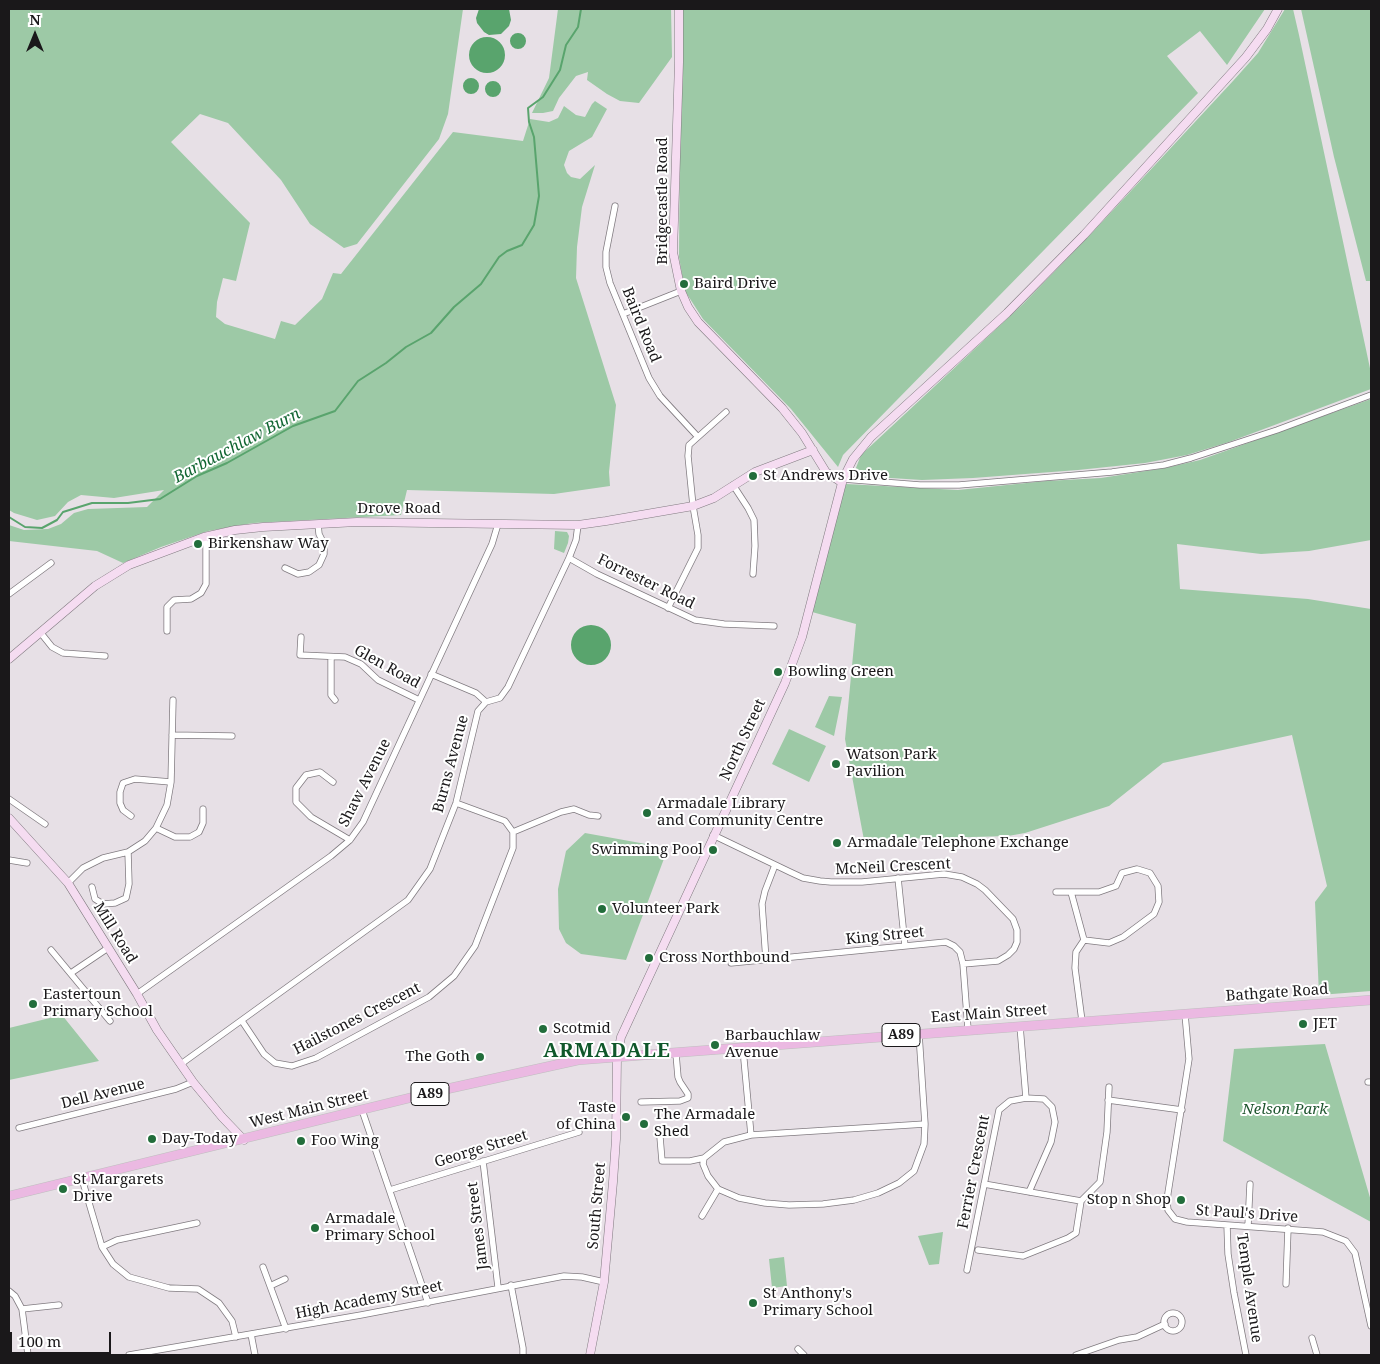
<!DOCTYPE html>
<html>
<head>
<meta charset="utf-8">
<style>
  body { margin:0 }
  #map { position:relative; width:1380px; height:1364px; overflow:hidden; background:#e7e0e6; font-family:"Noto Serif",serif }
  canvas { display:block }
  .frame { position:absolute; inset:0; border:10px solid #1a181a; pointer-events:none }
  .north { position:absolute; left:10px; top:10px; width:50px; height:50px; -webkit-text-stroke:4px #fff; paint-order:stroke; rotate:0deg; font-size:14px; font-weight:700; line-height:20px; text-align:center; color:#1a181a }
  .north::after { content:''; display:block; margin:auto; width:18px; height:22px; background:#1a181a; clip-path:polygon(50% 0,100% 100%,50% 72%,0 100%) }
  .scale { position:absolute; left:10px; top:1332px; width:101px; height:22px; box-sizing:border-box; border:2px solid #1a181a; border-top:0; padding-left:6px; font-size:15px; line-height:18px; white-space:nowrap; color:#1a181a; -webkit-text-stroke:4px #fff; paint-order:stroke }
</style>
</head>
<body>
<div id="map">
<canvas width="1380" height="1364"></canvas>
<div class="frame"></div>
<div class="north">N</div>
<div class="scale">100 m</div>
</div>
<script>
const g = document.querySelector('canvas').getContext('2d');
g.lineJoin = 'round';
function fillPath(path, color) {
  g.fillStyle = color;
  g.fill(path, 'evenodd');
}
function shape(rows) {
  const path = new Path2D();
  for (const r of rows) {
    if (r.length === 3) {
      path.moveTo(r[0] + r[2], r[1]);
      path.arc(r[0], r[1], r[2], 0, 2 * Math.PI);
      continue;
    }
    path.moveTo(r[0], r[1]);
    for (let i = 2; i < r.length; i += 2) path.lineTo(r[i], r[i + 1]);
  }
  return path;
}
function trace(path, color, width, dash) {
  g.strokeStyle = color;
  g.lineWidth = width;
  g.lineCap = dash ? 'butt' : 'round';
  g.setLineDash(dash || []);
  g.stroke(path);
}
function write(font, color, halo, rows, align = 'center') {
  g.font = font + ' "Noto Serif",serif';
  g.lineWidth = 4;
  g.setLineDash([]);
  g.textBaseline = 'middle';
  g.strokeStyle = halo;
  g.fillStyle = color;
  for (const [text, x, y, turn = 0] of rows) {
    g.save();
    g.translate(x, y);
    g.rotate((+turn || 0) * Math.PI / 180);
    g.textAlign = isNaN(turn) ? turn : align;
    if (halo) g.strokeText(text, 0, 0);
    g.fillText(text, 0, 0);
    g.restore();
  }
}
const green = shape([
  [9,9,463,9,448,114,439,139,357,244,344,248,310,224,281,180,228,123,200,114,171,142,250,223,236,281,223,278,217,302,216,317,225,324,275,339,281,321,295,325,322,299,333,273,341,274,453,132,523,141,530,119,549,122,558,118,564,106,576,115,585,117,592,104,595,101,607,109,592,137,569,151,564,165,567,173,571,177,580,179,595,165,582,207,577,247,576,278,616,405,609,472,610,486,554,494,407,490,401,515,253,523,208,531,161,547,123,563,97,551,9,541,9,525,24,530,48,529,61,524,74,513,88,509,147,507,164,490,114,498,81,495,68,502,55,516,37,520,14,513,9,510],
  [558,9,671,9,672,57,639,103,620,101,607,94,587,80,588,72,576,76,559,98,553,111,543,113,532,113,549,78],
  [681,9,1265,9,1227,65,1200,31,1167,56,1198,93,843,455,838,467,791,409,703,319,685,291,679,257],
  [1285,9,1293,9,1299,35,1371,373,1371,389,1229,442,1187,455,1145,463,1078,470,973,478,922,480,859,476,854,473,861,455,1023,304,1090,235,1233,81,1258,53],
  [1301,9,1371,9,1371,281,1366,281,1334,157],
  [1371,399,1371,540,1309,551,1261,554,1177,544,1180,589,1308,599,1371,609,1371,991,1319,995,1315,902,1327,886,1292,735,1163,763,1109,806,1025,833,1008,836,864,840,845,739,856,624,812,612,831,533,846,484,958,490,1046,481,1101,478,1165,468,1200,460],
  [555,531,567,532,569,536,568,543,564,553,554,549],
  [829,696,842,697,834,736,815,727],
  [789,729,826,746,809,782,772,764],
  [585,833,668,848,626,960,581,954,566,943,559,929,558,889,566,851],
  [56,1011,62,1015,99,1061,9,1080,9,1028,54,1017],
  [1325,1044,1371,1201,1371,1222,1223,1141,1234,1049],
  [943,1232,939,1264,929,1265,918,1236],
  [784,1257,787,1286,772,1288,769,1259]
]);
const water = shape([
  [479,9,509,9,511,20,509,26,501,34,489,35,484,32,477,23,476,18],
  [518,41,8],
  [487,55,18],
  [471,86,8],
  [493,89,8],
  [591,645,20]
]);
const stream = shape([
  [9,517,25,527,42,528,57,520,63,512,92,503,128,503,160,499,197,476,227,463,293,426,335,411,358,381,386,363,406,347,431,333,454,307,481,284,499,257,507,251,522,245,534,225,539,196,534,137,529,122,528,108,543,97,560,70,566,45,578,27,581,9]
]);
const street = shape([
  [615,206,606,252,606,267,610,283,649,378,660,396,698,437],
  [623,314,681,291],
  [843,479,920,485,959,485,1112,472,1164,465,1191,458,1277,430,1371,395],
  [733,485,748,508,754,520,755,546,753,574],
  [569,558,597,574,695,620,724,624,774,626],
  [285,568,298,574,309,572,319,565,324,554,324,544,319,534,318,524],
  [9,594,51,563],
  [668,608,698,548,698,535,693,506,688,456,689,445,726,412],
  [167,631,167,607,174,600,191,599,201,593,206,584,206,545,204,537],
  [40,632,52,647,63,653,105,656],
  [301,637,300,655,345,657,361,664,378,680,419,700],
  [331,657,331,695,335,700],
  [431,674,476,693,486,702],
  [172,735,232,736],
  [333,782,320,772,306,775,296,788,296,802,311,817,350,840],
  [9,799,45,824],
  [131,816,123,810,120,803,120,792,123,783,135,779,171,782],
  [156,828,175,837,190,837,199,832,203,823,203,809],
  [513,832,561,812,574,809,589,815,598,816],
  [713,835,790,872,803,878,820,881,831,882,862,882,944,874,962,877,977,884,985,890,1013,919,1017,930,1017,942,1014,949,1008,955,998,961,963,964],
  [9,860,27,863],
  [898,878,905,946],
  [68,883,83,868,103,858,128,852,145,841,156,828,167,805,171,782,173,700],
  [92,887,95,899,103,904,115,903,126,898,129,884,128,852],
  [1056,892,1099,892,1116,886,1122,873,1137,869,1150,873,1158,886,1159,902,1154,914,1123,937,1109,943,1084,940],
  [1071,892,1084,940,1076,952,1075,968,1082,1021],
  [51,950,110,1021],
  [766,960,762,904,765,891,775,865],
  [731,963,946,942,954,946,960,952,963,964,968,1029],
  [71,973,108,948],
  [137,994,331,856,350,840,363,822,492,544,498,524],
  [1185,1014,1189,1059,1168,1193,1167,1202,1168,1210,1175,1219,1187,1222,1323,1232,1346,1241,1355,1253,1371,1326],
  [242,1021,264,1054,275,1063,292,1066,316,1058,429,997,454,976,475,946,513,848,513,832,505,821,456,803],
  [1020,1026,1026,1098],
  [743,1049,751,1135,925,1124],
  [181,1064,408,900,430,869,456,803,478,711,486,702,500,698,508,687,569,558,576,540,578,525],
  [1368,1082,1371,1082],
  [1108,1100,1182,1110],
  [641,1102,680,1101,688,1098,688,1094,680,1082,678,1077,676,1054],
  [362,1110,428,1303],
  [19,1128,176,1089,193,1082],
  [751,1135,724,1142,704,1158,703,1164,708,1176,718,1189,739,1198,765,1203,789,1205,823,1204,854,1200,878,1193,899,1183,914,1171,924,1144,925,1124,919,1034],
  [660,1137,662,1161,690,1161,704,1158],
  [483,1161,498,1287],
  [82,1179,102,1247,113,1264,129,1277,169,1288,198,1289,219,1303,232,1321,236,1337],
  [984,1184,1081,1201],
  [390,1190,579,1132],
  [702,1216,718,1189],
  [1227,1225,1228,1254,1234,1293,1246,1355],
  [1248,1226,1250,1184],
  [102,1247,117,1240,197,1223],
  [978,1250,1023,1256,1068,1238,1076,1233,1081,1201,1100,1182,1107,1132,1109,1087],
  [263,1267,286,1329],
  [967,1270,999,1110,1010,1101,1026,1098,1044,1099,1052,1107,1055,1122,1051,1142,1029,1192],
  [1286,1284,1288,1228],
  [511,1285,523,1348,523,1355],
  [270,1286,285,1279],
  [9,1291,15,1296,22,1309,28,1355],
  [22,1309,59,1305],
  [1173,1322,9],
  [251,1334,255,1355],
  [1312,1338,1317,1355],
  [798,1349,804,1355],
  [129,1355,361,1315,564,1276,582,1277,604,1282],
  [1076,1355,1119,1340,1137,1337,1165,1324]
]);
const secondary = shape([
  [679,9,679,62,673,252,681,291,688,307,698,322,782,408,802,433,826,472,841,482],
  [9,659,95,586,129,565,204,537,235,530,263,527,357,522,578,525,606,521,693,506,714,498,755,472,813,450],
  [9,818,68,883,137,994,157,1030,193,1082,222,1117,244,1140],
  [590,1355,604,1282,613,1182,616,1139,617,1057,621,1037,785,683,802,637,843,479,853,459,871,437,1007,313,1084,235,1246,57,1267,29,1278,9]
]);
const primary = shape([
  [9,1196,442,1090,578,1060,1371,1000]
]);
const markers = [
  [684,284,5,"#226d3b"],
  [753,476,5,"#226d3b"],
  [198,544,5,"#226d3b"],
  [778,672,5,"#226d3b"],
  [836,764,5,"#226d3b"],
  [647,813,5,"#226d3b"],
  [837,843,5,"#226d3b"],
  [713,850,5,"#226d3b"],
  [602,909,5,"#226d3b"],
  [649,958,5,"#226d3b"],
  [33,1004,5,"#226d3b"],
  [1303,1024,5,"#226d3b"],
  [543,1029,5,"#226d3b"],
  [715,1045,5,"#226d3b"],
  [480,1057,5,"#226d3b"],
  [626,1117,5,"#226d3b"],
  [644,1124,5,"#226d3b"],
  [152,1139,5,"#226d3b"],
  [301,1141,5,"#226d3b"],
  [63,1189,5,"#226d3b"],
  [1181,1200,5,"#226d3b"],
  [315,1228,5,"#226d3b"],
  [753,1303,5,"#226d3b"]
];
const shields = [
  [901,1035,38],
  [430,1094,38]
];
const shieldNames = [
  ["A89",901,1035],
  ["A89",430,1094]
];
const streetNames = [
  ["Bridgecastle Road",663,201,-90],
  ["Baird Road",641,325,68],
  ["Drove Road",399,509],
  ["Forrester Road",646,582,26],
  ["Glen Road",387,667,29],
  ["North Street",743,740,-65],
  ["Burns Avenue",451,764,-75],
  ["Shaw Avenue",365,783,-63],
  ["McNeil Crescent",893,867,-3],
  ["Mill Road",115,933,58],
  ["King Street",885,936,-6],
  ["Bathgate Road",1277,993,-4],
  ["East Main Street",989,1014,-4],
  ["Hailstones Crescent",357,1019,-27],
  ["Dell Avenue",103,1094,-14],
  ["West Main Street",309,1109,-14],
  ["George Street",481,1149,-17],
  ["Ferrier Crescent",974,1172,-79],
  ["South Street",597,1206,-85],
  ["St Paul's Drive",1247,1214,4],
  ["James Street",478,1226,-97],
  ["Temple Avenue",1249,1288,82],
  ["High Academy Street",369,1300,-11]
];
const poiNames = [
  ["Baird Drive",694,284],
  ["St Andrews Drive",763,476],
  ["Birkenshaw Way",208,544],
  ["Bowling Green",788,672],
  ["Watson Park",846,755],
  ["Pavilion",846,772],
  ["Armadale Library",657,804],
  ["and Community Centre",657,821],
  ["Armadale Telephone Exchange",847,843],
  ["Swimming Pool",703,850,"right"],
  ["Volunteer Park",612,909],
  ["Cross Northbound",659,958],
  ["Eastertoun",43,995],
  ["Primary School",43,1012],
  ["JET",1313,1024],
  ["Scotmid",553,1029],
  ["Barbauchlaw",725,1036],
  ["Avenue",725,1053],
  ["The Goth",470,1057,"right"],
  ["Taste",616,1108,"right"],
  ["of China",616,1125,"right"],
  ["The Armadale",654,1115],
  ["Shed",654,1132],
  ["Day-Today",162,1139],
  ["Foo Wing",311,1141],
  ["St Margarets",73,1180],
  ["Drive",73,1197],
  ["Stop n Shop",1171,1200,"right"],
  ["Armadale",325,1219],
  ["Primary School",325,1236],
  ["St Anthony's",763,1294],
  ["Primary School",763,1311]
];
const parkNames = [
  ["Nelson Park",1285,1110]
];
const waterNames = [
  ["Barbauchlaw Burn",237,446,-28]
];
const districtNames = [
  ["ARMADALE",607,1051]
];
fillPath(green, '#9dc9a6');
fillPath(water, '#59a46d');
trace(stream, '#59a46d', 2);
trace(street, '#817b80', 7);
trace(secondary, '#817b80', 9);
trace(primary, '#bfbebf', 10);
trace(street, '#fff', 5.5);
trace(secondary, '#f5dcf1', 8);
trace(primary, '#ebb9e2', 9);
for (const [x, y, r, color] of markers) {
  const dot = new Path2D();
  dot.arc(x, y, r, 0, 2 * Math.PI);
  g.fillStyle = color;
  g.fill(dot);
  trace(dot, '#fff', 2);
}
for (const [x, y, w] of shields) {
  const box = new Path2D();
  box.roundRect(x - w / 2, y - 11.5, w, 23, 4);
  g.fillStyle = '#fff';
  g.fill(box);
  trace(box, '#1a181a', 1);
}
write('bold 14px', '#1a181a', null, shieldNames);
write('15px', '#1a181a', '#fff', streetNames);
write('15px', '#1a181a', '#fff', poiNames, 'left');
write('italic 15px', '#205630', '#fff', parkNames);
write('italic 16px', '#126633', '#fff', waterNames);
g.letterSpacing = '1px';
write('bold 20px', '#10582b', '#fff', districtNames);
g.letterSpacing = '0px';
</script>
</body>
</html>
